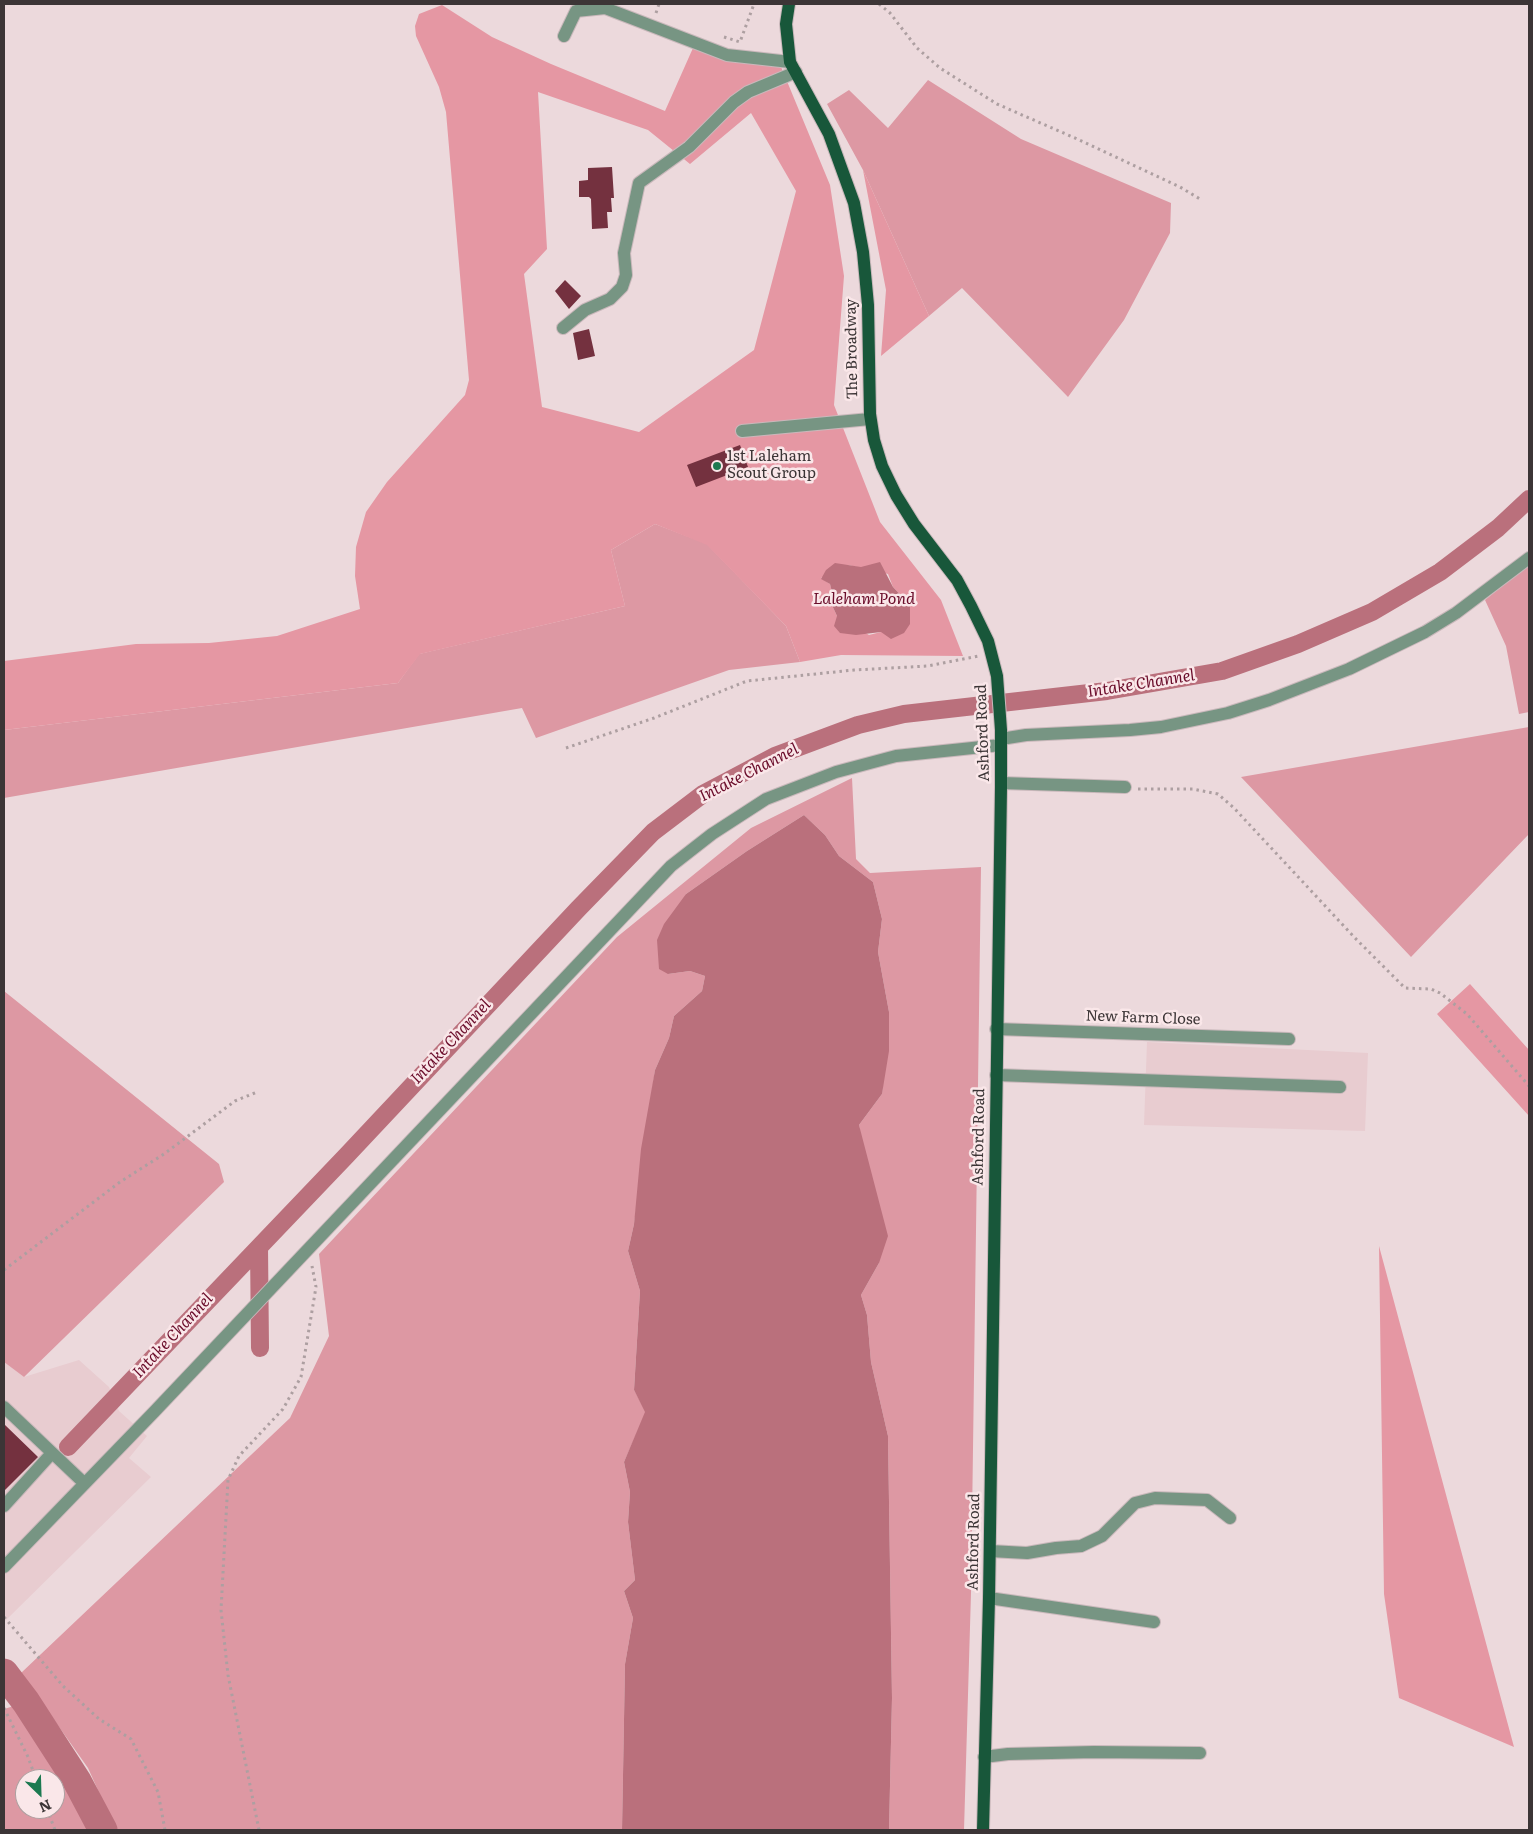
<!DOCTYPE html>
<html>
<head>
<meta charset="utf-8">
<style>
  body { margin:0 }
  #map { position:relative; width:1533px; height:1834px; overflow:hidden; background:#ecd9dc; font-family:Literata,serif }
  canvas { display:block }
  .frame { position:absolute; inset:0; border:5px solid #3c3536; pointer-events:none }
  .north { position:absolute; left:15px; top:1769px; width:50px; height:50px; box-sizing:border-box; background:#fae7e9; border:1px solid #aea0a1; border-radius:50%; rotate:156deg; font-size:14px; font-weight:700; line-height:20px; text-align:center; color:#3c3536 }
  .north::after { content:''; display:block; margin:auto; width:18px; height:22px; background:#1c7950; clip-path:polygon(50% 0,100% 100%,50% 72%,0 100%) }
</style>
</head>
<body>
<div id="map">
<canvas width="1533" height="1834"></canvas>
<div class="frame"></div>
<div class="north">N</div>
</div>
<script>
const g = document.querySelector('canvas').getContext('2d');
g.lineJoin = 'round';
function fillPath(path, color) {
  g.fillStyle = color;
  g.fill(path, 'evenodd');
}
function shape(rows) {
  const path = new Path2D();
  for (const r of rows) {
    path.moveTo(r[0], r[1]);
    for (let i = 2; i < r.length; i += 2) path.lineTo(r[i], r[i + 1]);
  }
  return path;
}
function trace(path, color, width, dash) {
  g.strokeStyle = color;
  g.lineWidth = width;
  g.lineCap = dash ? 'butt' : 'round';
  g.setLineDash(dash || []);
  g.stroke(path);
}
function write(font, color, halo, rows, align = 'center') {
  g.font = font + ' Literata,serif';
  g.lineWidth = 5;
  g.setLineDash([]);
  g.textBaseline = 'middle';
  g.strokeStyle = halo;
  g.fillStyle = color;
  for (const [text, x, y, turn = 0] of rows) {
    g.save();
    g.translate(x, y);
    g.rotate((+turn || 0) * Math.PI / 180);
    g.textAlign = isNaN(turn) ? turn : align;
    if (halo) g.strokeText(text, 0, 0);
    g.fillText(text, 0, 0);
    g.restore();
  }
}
const built = shape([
  [1147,1042,1368,1053,1365,1131,1144,1125],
  [79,1360,109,1387,119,1411,147,1436,129,1458,151,1477,4,1622,4,1362,24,1377]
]);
const green = shape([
  [928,80,1021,139,1171,203,1170,233,1124,320,1068,397,962,288,929,316,863,170,827,104,849,90,888,128],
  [655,524,707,544,786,626,800,662,729,670,536,738,522,708,4,798,4,730,398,683,419,654,625,606,611,550],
  [1529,564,1529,712,1519,714,1506,646,1485,600],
  [1529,727,1529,834,1411,957,1241,777],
  [852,778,856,859,870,873,981,867,971,1593,964,1830,889,1830,892,1698,888,1436,871,1362,867,1315,861,1295,879,1263,859,1125,882,1094,889,1012,878,952,882,919,873,882,839,856,825,835,804,815,747,851,686,894,668,974,690,971,705,976,702,991,674,1016,669,1038,655,1070,634,1224,628,1251,640,1291,634,1390,646,1412,624,1462,630,1492,628,1522,635,1580,624,1591,633,1618,625,1664,622,1830,116,1830,88,1768,21,1673,290,1418,329,1336,319,1254,617,937,751,828],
  [4,991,219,1164,224,1182,24,1377,4,1362],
  [14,1706,41,1740,94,1830,4,1830,4,1709],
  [25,1779,55,1779,55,1809,25,1809]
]);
const forest = shape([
  [442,5,492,37,551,64,665,111,697,39,737,57,779,62,830,185,844,276,834,405,880,522,941,600,963,656,841,655,800,662,786,626,707,545,655,524,611,550,625,606,420,654,398,683,4,730,4,661,136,644,209,643,277,636,360,609,355,576,356,547,366,512,387,482,465,395,469,380,446,112,439,87,416,36,415,26,419,14],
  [538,92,648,130,690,164,751,113,796,191,754,350,639,432,542,407,524,274,547,249],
  [848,565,888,574,893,587,910,605,881,632,869,635,837,616,831,603,832,592,830,584,821,578],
  [863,170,929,316,881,356,886,290],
  [1470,984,1529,1050,1529,1116,1437,1014],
  [1379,1246,1514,1747,1399,1698,1384,1594]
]);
const water = shape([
  [880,562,893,587,910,605,910,624,904,633,891,639,881,632,856,635,840,633,834,626,837,616,831,603,832,592,830,584,821,579,826,570,835,563,861,567],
  [804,815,825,835,839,856,873,882,882,919,878,952,889,1012,889,1051,882,1094,859,1125,888,1236,879,1263,861,1295,867,1315,871,1362,888,1436,892,1698,889,1830,622,1830,625,1664,633,1618,624,1591,635,1580,628,1522,630,1492,624,1462,645,1412,634,1390,640,1291,628,1251,634,1224,641,1149,655,1070,669,1038,674,1016,702,991,705,976,690,971,668,974,659,969,657,940,664,924,686,894,747,851]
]);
const canal = shape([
  [259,1247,260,1348],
  [68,1447,347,1155,578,909,653,832,703,794,775,756,858,725,904,714,1107,691,1222,671,1298,644,1372,612,1440,572,1498,528,1529,499]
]);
const river = shape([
  [4,1673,26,1702,77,1781,103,1830]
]);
const building = shape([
  [612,167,614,198,611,198,612,212,607,212,608,228,592,229,591,199,589,197,579,197,579,181,588,180,588,168],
  [565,280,581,296,569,309,555,291],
  [589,329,595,356,578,360,573,333],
  [740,445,748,467,696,487,687,465],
  [4,1424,38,1457,4,1491]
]);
const path = shape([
  [879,4,890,13,917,48,940,68,997,104,1075,138,1180,187,1200,199],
  [656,13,659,4],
  [724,37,740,42,754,4],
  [566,748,654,718,747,681,854,670,928,666,979,656],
  [1138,789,1193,789,1218,794,1234,808,1355,938,1405,988,1431,989,1440,993,1467,1014,1529,1086],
  [4,1270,120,1182,164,1154,235,1101,257,1092],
  [4,1617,63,1686,99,1719,131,1739,158,1792,165,1830],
  [4,1708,28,1757,36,1779],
  [47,1809,55,1830],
  [259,1830,228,1675,221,1610,228,1480,239,1456,283,1409,301,1377,316,1287,312,1266]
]);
const minor = shape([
  [564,36,576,11,605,8,727,55,790,62],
  [563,328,585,310,610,299,622,287,626,275,624,253,639,183,689,147,734,102,748,92,796,72],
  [742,431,870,419],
  [1001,739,1026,735,1130,730,1161,727,1228,713,1269,700,1349,669,1425,632,1456,613,1529,558],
  [1001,783,1125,787],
  [996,1029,1289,1039],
  [996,1075,1340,1087],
  [4,1407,84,1483],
  [4,1506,52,1453],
  [990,1551,1027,1553,1056,1548,1081,1546,1102,1536,1135,1503,1155,1498,1207,1500,1230,1518],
  [4,1567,154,1412,671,866,712,834,766,799,836,772,896,756,1001,745],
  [989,1598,1154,1622],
  [984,1757,1008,1754,1094,1752,1200,1753]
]);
const major = shape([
  [789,4,786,24,790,62,829,134,854,203,863,252,868,305,870,414,874,440,882,466,896,495,914,524,957,580,971,606,988,641,997,676,1001,730,1001,787,989,1598,983,1830]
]);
const markers = [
  [717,466,5,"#1c7950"]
];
const streetNames = [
  ["The Broadway",852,349,-91],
  ["Ashford Road",983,733,-92],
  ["New Farm Close",1143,1018,2],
  ["Ashford Road",979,1137,-89],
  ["Ashford Road",974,1542,-89]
];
const poiNames = [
  ["1st Laleham",727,457],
  ["Scout Group",727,474]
];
const waterNames = [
  ["Laleham Pond",864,599],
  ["Intake Channel",1141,684,-9],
  ["Intake Channel",749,773,-27],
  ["Intake Channel",451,1042,-47],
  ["Intake Channel",173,1336,-47]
];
fillPath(built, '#e8ccd0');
fillPath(green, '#dd98a3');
fillPath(forest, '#e597a3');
fillPath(water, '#ba707c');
trace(canal, '#ba707c', 18);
trace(river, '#ba707c', 29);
fillPath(building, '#74313f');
trace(minor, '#c9b8bb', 14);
trace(major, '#c9b8bb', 14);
trace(path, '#ad9fa1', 3, [2.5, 4]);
trace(minor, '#779583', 12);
trace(major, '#18573a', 12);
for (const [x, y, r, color] of markers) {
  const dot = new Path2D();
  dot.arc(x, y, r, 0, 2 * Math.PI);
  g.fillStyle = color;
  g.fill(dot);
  trace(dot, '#fae7e9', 2);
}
write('15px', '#3c3536', '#fae7e9', streetNames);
write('15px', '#3c3536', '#fae7e9', poiNames, 'left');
write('italic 16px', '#6a0c2a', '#fae7e9', waterNames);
</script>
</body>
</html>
